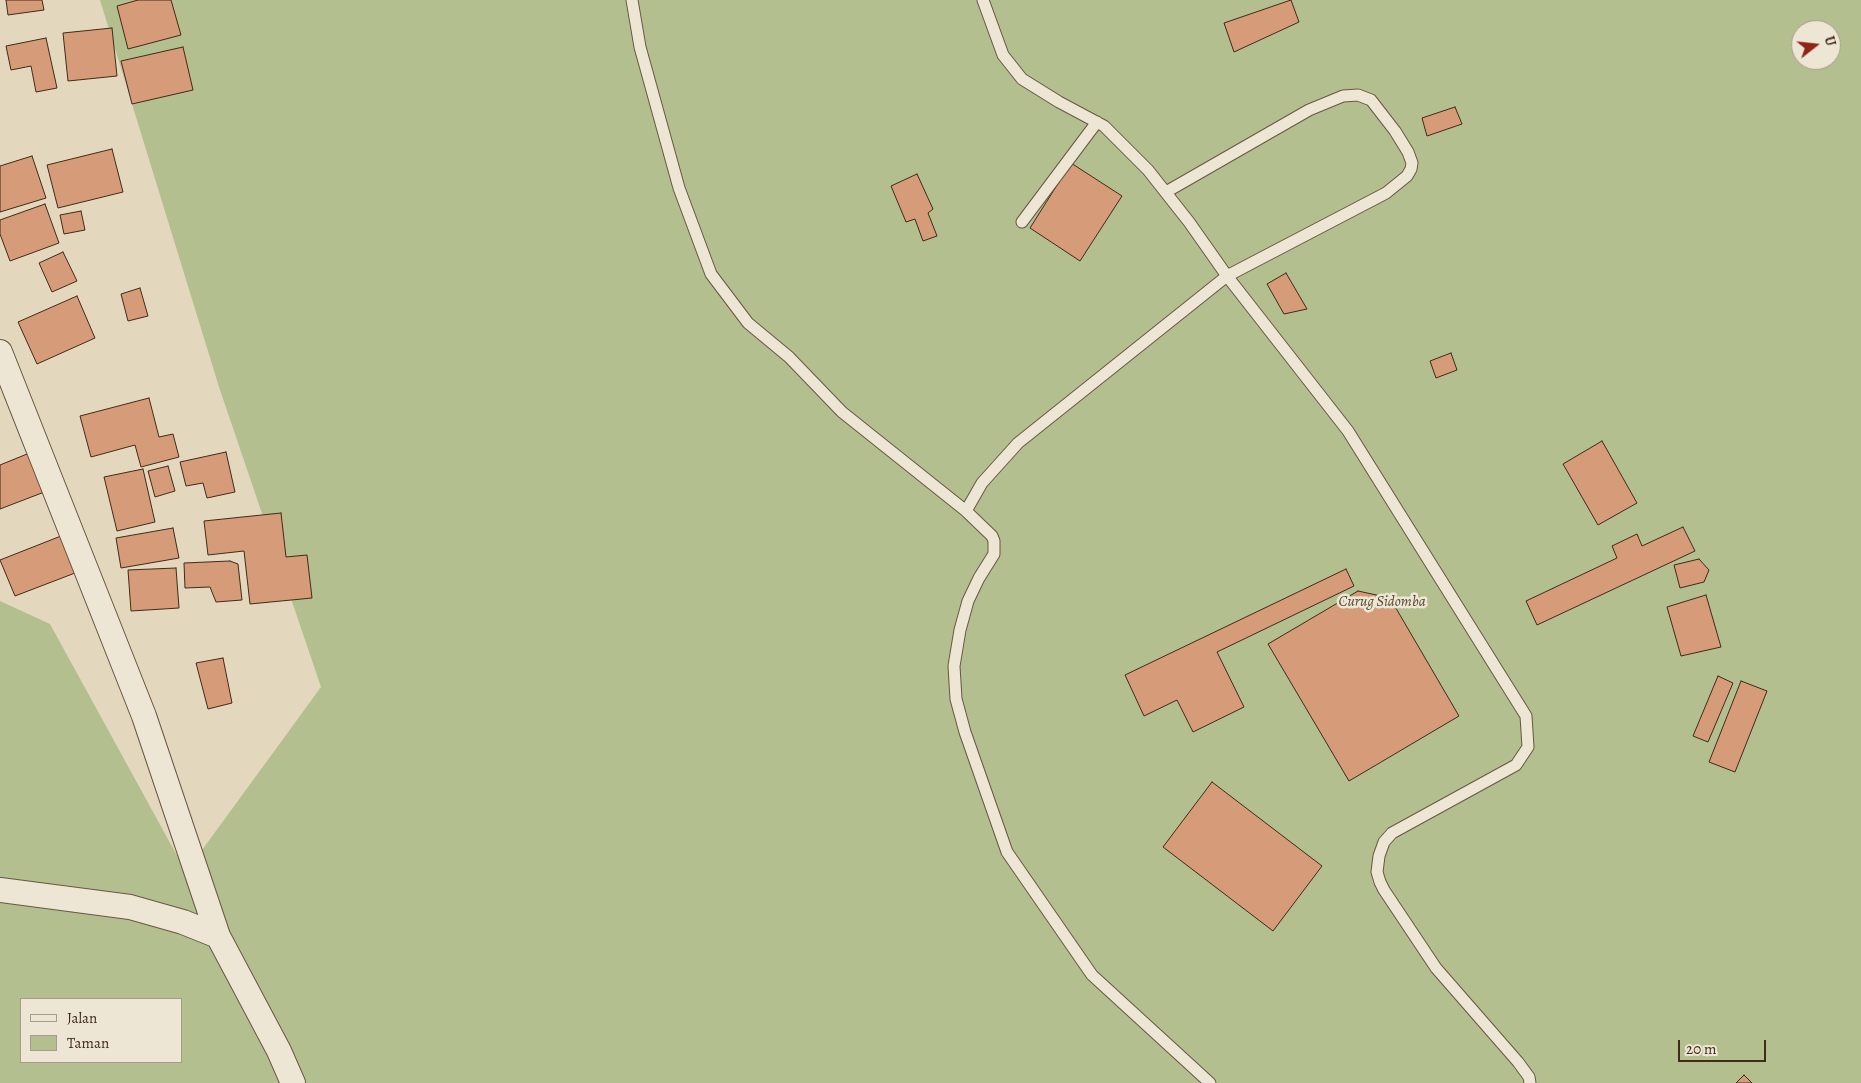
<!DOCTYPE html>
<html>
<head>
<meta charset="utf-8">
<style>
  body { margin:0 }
  #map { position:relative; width:1861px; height:1083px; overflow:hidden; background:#e3d8bd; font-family:Alegreya,serif }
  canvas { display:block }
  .legend { position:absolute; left:20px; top:998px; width:162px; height:65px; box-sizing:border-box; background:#ede6d4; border:1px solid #a89b89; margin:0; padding:6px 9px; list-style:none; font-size:15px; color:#402a19 }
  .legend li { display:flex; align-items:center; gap:10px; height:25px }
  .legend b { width:25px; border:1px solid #a89b89 }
  .north { position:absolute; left:1791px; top:20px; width:50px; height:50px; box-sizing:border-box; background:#ede6d4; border:1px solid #a89b89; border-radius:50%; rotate:74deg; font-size:14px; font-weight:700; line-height:20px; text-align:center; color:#402a19 }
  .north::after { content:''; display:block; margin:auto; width:18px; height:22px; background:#8f2418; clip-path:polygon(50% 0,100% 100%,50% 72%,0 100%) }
  .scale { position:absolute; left:1678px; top:1040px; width:88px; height:22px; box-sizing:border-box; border:2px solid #402a19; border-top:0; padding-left:6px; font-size:15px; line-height:18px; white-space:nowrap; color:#402a19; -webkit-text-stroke:4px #ede6d4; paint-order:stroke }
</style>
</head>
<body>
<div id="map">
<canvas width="1861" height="1083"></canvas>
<ul class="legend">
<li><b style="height:6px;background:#ede6d4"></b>Jalan</li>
<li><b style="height:14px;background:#b4bf90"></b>Taman</li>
</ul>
<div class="north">U</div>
<div class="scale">20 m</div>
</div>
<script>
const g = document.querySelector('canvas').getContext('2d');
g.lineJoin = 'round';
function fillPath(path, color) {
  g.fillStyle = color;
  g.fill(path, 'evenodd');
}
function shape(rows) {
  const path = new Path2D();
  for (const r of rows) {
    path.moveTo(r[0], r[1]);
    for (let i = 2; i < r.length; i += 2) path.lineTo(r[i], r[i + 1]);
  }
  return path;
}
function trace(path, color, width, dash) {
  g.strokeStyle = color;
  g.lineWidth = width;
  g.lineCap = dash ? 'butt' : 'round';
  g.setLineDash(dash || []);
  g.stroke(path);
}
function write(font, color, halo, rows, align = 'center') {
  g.font = font + ' Alegreya,serif';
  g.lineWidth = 5;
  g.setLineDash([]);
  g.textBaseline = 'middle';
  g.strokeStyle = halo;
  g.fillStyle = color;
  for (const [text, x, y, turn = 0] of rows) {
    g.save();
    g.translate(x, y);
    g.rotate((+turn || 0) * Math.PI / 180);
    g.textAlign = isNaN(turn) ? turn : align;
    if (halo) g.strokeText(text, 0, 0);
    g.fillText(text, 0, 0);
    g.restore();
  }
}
const green = shape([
  [100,0,1861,0,1861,1083,0,1083,0,601,50,624,186,872,321,687,219,387],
  [1801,30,1831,30,1831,60,1801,60],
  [21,999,181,999,181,1062,21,1062]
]);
const building = shape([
  [6,0,42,0,44,10,8,15,6,0],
  [138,0,171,0,181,35,128,49,117,6,138,0],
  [1291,0,1299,22,1234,52,1224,23,1291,0],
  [112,28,117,76,68,81,63,33,112,28],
  [46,38,57,88,36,92,31,66,11,70,6,46,46,38],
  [183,47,193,90,132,104,121,61,183,47],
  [1455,107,1462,124,1427,136,1422,118,1455,107],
  [112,149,123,192,58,208,47,165,112,149],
  [32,156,46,198,0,212,0,166,32,156],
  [1071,163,1122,196,1080,261,1030,228,1071,163],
  [917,174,933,209,928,213,937,236,923,241,915,219,906,222,891,186,917,174],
  [45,204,59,243,10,261,0,234,0,220,45,204],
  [81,211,85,230,64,234,60,215,81,211],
  [63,252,77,281,52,292,39,263,63,252],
  [1286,273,1307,309,1284,314,1267,284,1286,273],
  [140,288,148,316,128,321,121,294,140,288],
  [77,296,95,338,37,364,18,322,77,296],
  [1451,353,1457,370,1436,378,1430,361,1451,353],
  [149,398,159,437,173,434,179,457,141,467,135,445,91,457,80,416,149,398],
  [1602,441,1637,503,1598,525,1563,464,1602,441],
  [32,452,47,491,0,509,0,465,32,452],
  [226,452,235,492,207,498,203,483,186,486,180,462,226,452],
  [168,466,175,491,155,497,148,471,168,466],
  [143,469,155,522,117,531,104,477,143,469],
  [281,513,286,557,307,555,312,598,250,604,244,551,208,555,204,521,281,513],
  [1683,527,1695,551,1537,625,1526,601,1617,558,1612,546,1637,534,1642,546,1683,527],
  [173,528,179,558,121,568,116,538,173,528],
  [61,536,75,573,15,596,0,560,61,536],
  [1699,559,1709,570,1704,582,1680,588,1674,565,1699,559],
  [230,561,238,564,242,600,216,602,210,587,185,588,184,563,230,561],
  [176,568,179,608,131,611,128,570,176,568],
  [1346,569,1354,586,1217,652,1244,707,1193,732,1177,700,1144,716,1125,675,1346,569],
  [1358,591,1390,598,1459,716,1349,781,1268,644,1358,591],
  [1706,595,1721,647,1681,656,1667,607,1706,595],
  [223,658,232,703,208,709,196,663,223,658],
  [1718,676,1733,683,1708,742,1693,736,1718,676],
  [1741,681,1767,691,1735,772,1709,762,1741,681],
  [1212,782,1322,866,1273,931,1163,847,1212,782],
  [1744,1075,1752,1083,1736,1083,1744,1075]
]);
const service = shape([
  [632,0,640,47,679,188,711,274,748,323,789,357,842,412,966,511,992,536,994,541,994,554,979,578,968,601,960,630,954,666,956,699,965,732,1007,852,1092,975,1210,1083],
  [983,0,1003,55,1022,79,1059,102,1104,126,1148,170,1189,222,1227,276,1348,431,1526,716,1528,747,1516,765,1392,833,1384,842,1379,856,1377,872,1380,882,1384,890,1436,968,1518,1062,1529,1077,1530,1083],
  [1022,222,1097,122],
  [966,511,982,483,1018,443,1227,276,1386,193,1407,176,1411,169,1412,163,1408,152,1395,131,1371,100,1358,95,1343,96,1309,110,1166,192]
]);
const minor = shape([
  [0,352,144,716,218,936],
  [0,890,130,907,183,922,218,936,279,1051,293,1083]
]);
const parkNames = [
  ["Curug Sidomba",1382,602]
];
fillPath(green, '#b4bf90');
fillPath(building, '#d69b78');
trace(building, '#402a19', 1);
trace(service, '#695642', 13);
trace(minor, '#695642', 26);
trace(service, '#ede6d4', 11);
trace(minor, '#ede6d4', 24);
write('italic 15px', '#574831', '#ede6d4', parkNames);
</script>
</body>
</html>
